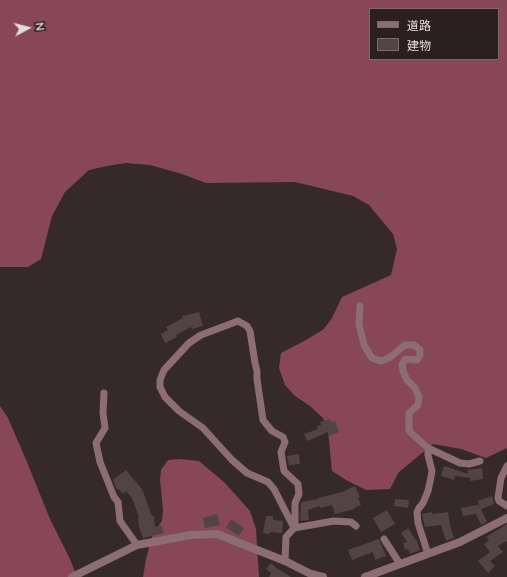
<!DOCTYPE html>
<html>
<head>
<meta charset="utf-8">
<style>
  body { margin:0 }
  #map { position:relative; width:507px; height:577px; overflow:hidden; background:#36292b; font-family:Lato,"Noto Sans JP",sans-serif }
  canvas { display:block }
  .legend { position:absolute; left:369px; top:8px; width:130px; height:52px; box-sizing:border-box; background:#2c1f22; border:1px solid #766b6d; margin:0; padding:5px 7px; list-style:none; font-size:12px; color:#e4dcdd }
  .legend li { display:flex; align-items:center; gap:8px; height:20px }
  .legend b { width:20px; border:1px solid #766b6d }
  .north { position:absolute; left:8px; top:8px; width:40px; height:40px; -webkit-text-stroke:3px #2c1f22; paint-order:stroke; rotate:83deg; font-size:11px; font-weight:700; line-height:16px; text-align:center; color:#e4dcdd }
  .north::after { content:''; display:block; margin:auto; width:14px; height:18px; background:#e4dcdd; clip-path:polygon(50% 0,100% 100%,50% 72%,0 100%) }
</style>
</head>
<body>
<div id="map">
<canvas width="507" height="577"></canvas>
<ul class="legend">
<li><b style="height:5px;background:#8b6d73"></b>道路</li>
<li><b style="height:11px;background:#514346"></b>建物</li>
</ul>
<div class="north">N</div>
</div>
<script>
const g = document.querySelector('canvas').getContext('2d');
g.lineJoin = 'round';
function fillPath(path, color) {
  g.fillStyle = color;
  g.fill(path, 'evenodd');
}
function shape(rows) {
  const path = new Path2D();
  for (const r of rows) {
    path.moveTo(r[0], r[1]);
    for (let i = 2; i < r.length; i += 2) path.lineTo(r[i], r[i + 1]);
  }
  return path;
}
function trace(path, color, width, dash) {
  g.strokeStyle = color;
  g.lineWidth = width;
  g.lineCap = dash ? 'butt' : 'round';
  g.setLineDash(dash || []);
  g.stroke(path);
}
const forest = shape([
  [0,0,507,0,507,448,486,458,461,449,433,444,399,472,390,489,366,490,346,480,332,471,328,430,323,418,310,406,295,396,285,385,279,368,281,353,306,340,324,329,332,318,342,297,391,275,397,249,393,234,369,205,353,196,295,182,206,183,182,174,150,165,126,163,107,166,89,170,65,192,52,216,41,259,28,267,0,267],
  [370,9,498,9,498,59,370,59],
  [0,406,8,418,27,462,50,519,70,559,77,577,0,577],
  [180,459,199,461,225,483,250,511,256,529,259,577,143,577,146,559,153,533,162,521,163,510,160,480,161,470,168,460]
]);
const building = shape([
  [199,312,203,326,192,329,191,327,176,335,177,337,165,343,161,334,168,330,166,327,183,318,182,316],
  [330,419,331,422,335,421,339,432,329,436,328,432,307,441,304,434,318,429,317,426,321,425,320,422],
  [299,454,300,464,289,465,287,456],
  [444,466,468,474,467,470,482,468,483,479,470,481,470,478,455,476,454,480,441,476],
  [126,470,142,489,152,516,154,516,155,527,161,525,164,533,143,538,139,527,138,517,139,517,132,498,126,491,123,494,119,489,117,490,113,480],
  [355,486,360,497,358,498,361,505,354,508,354,509,335,514,332,505,320,508,320,506,308,510,309,520,300,521,301,502,318,499,318,498,342,492],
  [492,496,494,504,481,509,487,522,481,525,476,514,463,516,461,508,478,505,480,509,478,501],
  [395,499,409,500,408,508,394,506],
  [387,510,395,524,381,532,373,518],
  [432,512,432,514,448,512,450,525,454,538,446,541,441,525,425,527,422,514],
  [217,514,220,525,205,528,203,518],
  [266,516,273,516,273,520,283,521,282,533,270,532,270,534,263,533],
  [231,519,244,528,239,536,226,527],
  [507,524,507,541,498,546,503,552,490,561,495,566,488,573,478,561,490,552,484,544,489,540,486,537],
  [408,528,415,539,416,539,420,550,410,554,408,549,405,550,403,543,407,542,401,533],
  [379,539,386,556,375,560,373,552,352,560,348,550],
  [271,563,278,569,291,577,269,577,271,573,266,569]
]);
const minor = shape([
  [360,306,359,324,364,345,372,358,381,361,389,358,405,345,414,345,420,350,420,355,417,360,406,359,404,361,402,365,403,371,407,380,415,388,419,397,418,405,409,413,409,430,411,433,428,448],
  [104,393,103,413,105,428,96,443,100,462,114,497,118,502,120,521,137,545],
  [507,466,501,478,498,498,499,501,507,506],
  [294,528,334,521,351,522,356,526],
  [384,539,400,564],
  [428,554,418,523,417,512,419,508,423,503,428,491,431,477,432,471,428,455,428,448,460,463,469,464,480,461],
  [285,561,286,537,294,528,274,489,268,482,247,473,232,460,203,428,179,411,165,397,160,387,160,380,164,370,189,343,201,335,238,321,247,326,250,331,255,363,257,371,257,379,263,420,272,431,283,437,285,442,281,452,284,471,298,484,299,494,295,503,295,528]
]);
const tertiary = shape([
  [72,577,137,545,191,535,217,534,285,561,311,574,323,577],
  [365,577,460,542,507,518]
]);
fillPath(forest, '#874757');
fillPath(building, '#514346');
trace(minor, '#8b6d73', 7);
trace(tertiary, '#8b6d73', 8);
</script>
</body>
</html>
